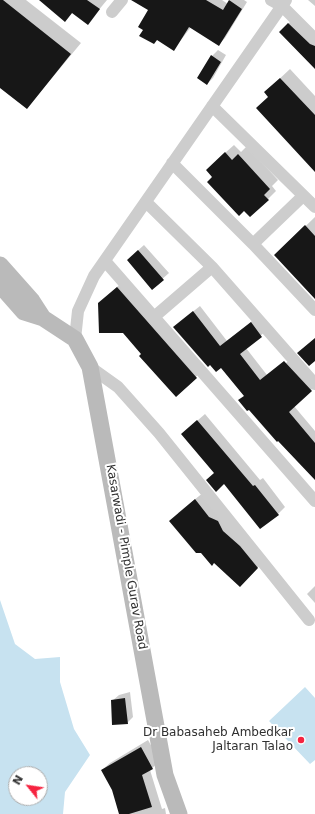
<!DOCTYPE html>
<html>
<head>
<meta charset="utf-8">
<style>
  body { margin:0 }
  #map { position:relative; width:315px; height:814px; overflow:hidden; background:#fff; font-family:"DejaVu Sans",sans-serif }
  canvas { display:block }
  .north { position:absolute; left:8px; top:766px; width:40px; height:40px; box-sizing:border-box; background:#fff; border:1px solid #acacac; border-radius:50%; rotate:300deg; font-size:11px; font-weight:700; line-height:16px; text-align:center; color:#303030 }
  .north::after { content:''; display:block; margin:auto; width:14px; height:18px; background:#f62340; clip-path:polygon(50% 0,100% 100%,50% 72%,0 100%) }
</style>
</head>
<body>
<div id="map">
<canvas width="315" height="814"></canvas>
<div class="north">N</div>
</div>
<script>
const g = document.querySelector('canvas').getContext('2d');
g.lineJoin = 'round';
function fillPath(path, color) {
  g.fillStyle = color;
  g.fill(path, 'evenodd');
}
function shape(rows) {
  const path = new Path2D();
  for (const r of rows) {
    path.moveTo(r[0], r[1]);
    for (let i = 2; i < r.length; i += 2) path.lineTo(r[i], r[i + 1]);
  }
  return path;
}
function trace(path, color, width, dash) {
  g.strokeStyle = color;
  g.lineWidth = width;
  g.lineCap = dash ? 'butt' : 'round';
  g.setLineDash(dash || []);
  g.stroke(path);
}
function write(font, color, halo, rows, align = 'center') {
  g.font = font + ' "DejaVu Sans",sans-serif';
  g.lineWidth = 4;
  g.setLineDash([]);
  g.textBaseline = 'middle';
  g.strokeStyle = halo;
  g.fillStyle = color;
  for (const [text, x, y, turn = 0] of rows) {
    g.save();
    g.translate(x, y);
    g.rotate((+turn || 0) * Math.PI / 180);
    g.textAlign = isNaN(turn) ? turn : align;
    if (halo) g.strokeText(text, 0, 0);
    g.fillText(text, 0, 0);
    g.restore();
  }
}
const water = shape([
  [0,600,15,644,35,659,60,657,60,682,74,729,90,755,65,792,63,814,0,814],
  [16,774,40,774,40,798,16,798],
  [305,687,315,698,315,760,310,764,269,721]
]);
const shadow = shape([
  [0,0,26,0,81,43,27,108,0,86],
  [40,0,107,0,88,23,73,12,65,21],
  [133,0,222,0,228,4,230,0,244,0,247,2,225,38,219,44,191,27,174,49,144,29,149,10],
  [308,0,315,0,315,6],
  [297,15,315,33,315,68,280,32],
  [218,50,226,55,213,78,207,84,212,56],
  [290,69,315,96,315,170,269,96,275,83],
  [234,145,241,152,247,146,278,180,272,186,276,191,268,199,214,176,216,161],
  [315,217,315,298,286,245],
  [144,245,169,273,152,288,134,254],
  [126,279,205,368,177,395,142,354,108,295],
  [200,306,227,341,257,317,267,330,246,348,267,375,279,369,292,358,315,386,294,406,315,431,315,478,240,400,245,395,230,377,180,322],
  [205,414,260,480,263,478,285,507,278,514,225,483,215,472,190,427],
  [204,492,265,560,248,578,214,562,202,552,178,513],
  [315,586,315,603,307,594],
  [130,692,133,717,127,723,112,701,119,695],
  [148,740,160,761,150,770,162,809,165,808,166,814,120,814,113,789,102,770,110,763]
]);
const building = shape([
  [0,0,3,0,71,54,27,109,0,88],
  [39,0,87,0,100,9,88,25,72,13,65,22],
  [131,0,206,0,223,10,229,0,242,9,219,46,189,27,174,51,157,40,154,44,139,36,143,30,138,27,148,10],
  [288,23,310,44,315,46,315,69,279,32],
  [211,55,221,62,207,85,197,78],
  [280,78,315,115,315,172,256,108,268,97,264,92],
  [225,152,232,160,238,154,270,189,264,195,269,200,250,217,244,211,239,216,207,182,212,177,206,170],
  [305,225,315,236,315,299,274,255],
  [138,250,164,280,152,290,127,260],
  [117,287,197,378,176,397,139,356,141,354,123,333,99,333,98,303],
  [193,311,220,346,251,322,262,337,240,354,260,380,284,361,312,391,289,412,315,443,315,480,278,441,277,442,249,410,247,411,238,400,244,396,221,368,216,372,210,365,208,367,173,327],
  [315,338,315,361,309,366,297,353],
  [197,420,253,486,255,485,279,515,260,529,224,484,216,492,206,480,214,473,181,434],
  [195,499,209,517,218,521,223,531,240,546,258,568,240,587,214,563,212,566,201,553,196,553,169,521],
  [125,698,128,724,112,725,111,700],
  [141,747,153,769,142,775,152,807,129,814,119,814,112,790,101,770]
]);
const street = shape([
  [271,0,282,6,315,39],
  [112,12,122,0],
  [212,106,315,207],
  [172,163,253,244,303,196],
  [146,202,212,267,315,384],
  [253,244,315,310],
  [105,261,315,501],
  [154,317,212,267],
  [75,339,78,311,94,276,286,0],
  [90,367,118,387,159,433,309,620]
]);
const secondary = shape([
  [0,265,32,301,43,318],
  [0,285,24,312,43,318,75,339,90,367,165,775,179,814]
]);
const markers = [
  [301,740,4,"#f62340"]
];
const streetNames = [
  ["Kasarwadi - Pimple Gurav Road",126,557,80]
];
const poiNames = [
  ["Dr Babasaheb Ambedkar",293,733],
  ["Jaltaran Talao",293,747]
];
fillPath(water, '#c7e2f0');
fillPath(shadow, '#0003');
fillPath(building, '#171717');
trace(street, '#cdcdcd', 12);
trace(secondary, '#bababa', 17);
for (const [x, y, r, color] of markers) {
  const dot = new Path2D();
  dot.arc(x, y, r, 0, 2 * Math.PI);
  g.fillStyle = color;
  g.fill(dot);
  trace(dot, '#fff', 1.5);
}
write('12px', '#303030', '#fff', streetNames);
write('12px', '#303030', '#fff', poiNames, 'right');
</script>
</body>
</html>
